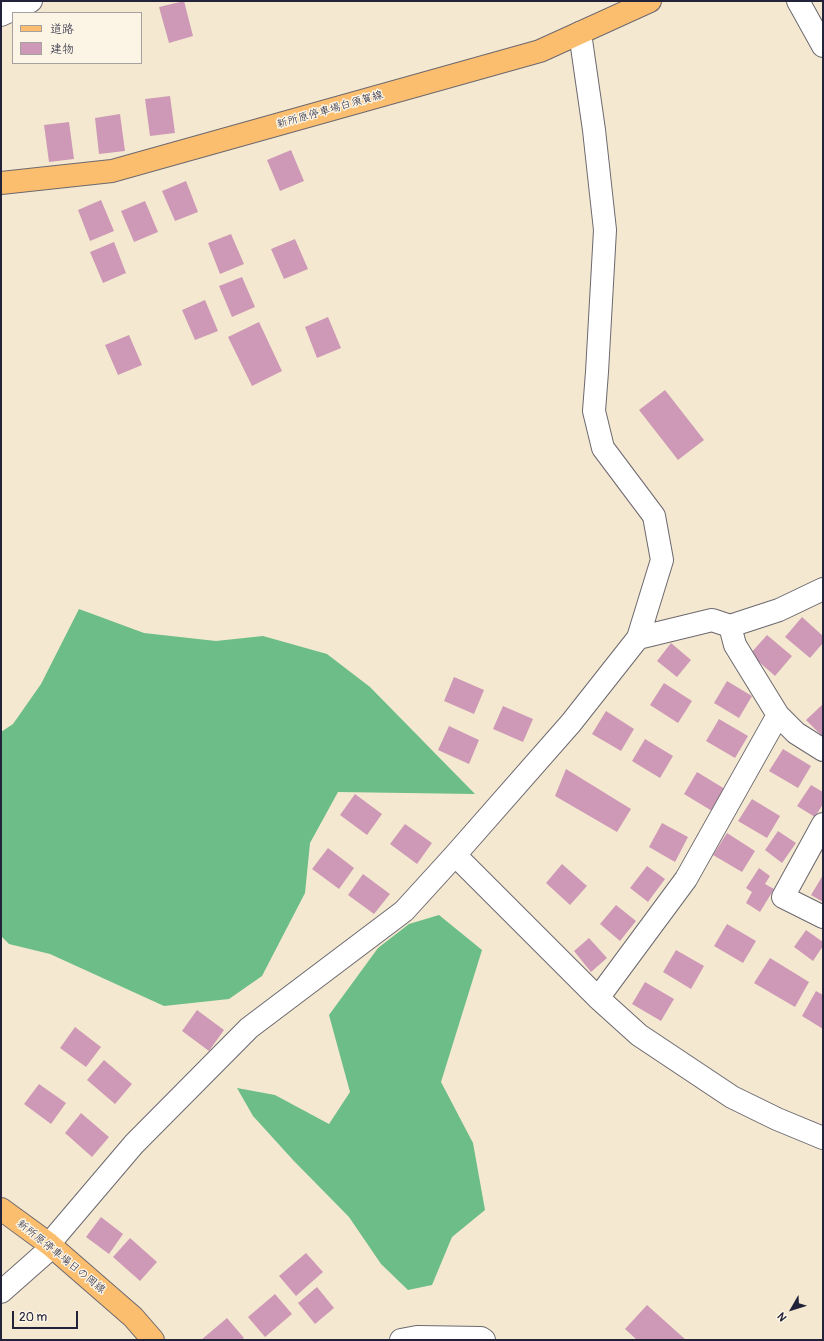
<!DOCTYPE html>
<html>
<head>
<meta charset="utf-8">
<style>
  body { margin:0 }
  #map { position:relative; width:824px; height:1341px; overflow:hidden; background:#f4e9d0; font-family:Pangolin,"Klee One",sans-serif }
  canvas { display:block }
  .frame { position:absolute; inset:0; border:2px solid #22223b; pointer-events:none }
  .legend { position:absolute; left:12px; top:12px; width:130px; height:52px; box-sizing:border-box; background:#fcf5e5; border:1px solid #a5a1a1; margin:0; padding:5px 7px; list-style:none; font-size:12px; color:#22223b }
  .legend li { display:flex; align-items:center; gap:8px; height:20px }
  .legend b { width:20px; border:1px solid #a5a1a1 }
  .north { position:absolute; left:772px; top:1289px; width:40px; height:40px; -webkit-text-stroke:3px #fcf5e5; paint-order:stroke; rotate:231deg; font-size:11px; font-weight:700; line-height:16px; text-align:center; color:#22223b }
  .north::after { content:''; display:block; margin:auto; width:14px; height:18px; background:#22223b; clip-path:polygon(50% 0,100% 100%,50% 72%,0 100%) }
  .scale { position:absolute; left:12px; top:1311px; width:66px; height:18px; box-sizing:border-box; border:2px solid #22223b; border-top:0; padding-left:5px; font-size:12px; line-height:14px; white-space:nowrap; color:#22223b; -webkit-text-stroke:3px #fcf5e5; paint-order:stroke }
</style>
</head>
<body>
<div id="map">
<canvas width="824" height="1341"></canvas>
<div class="frame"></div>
<ul class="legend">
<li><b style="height:5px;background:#fbbd6e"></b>道路</li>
<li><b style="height:11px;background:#ce99b6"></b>建物</li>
</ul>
<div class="north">N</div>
<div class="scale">20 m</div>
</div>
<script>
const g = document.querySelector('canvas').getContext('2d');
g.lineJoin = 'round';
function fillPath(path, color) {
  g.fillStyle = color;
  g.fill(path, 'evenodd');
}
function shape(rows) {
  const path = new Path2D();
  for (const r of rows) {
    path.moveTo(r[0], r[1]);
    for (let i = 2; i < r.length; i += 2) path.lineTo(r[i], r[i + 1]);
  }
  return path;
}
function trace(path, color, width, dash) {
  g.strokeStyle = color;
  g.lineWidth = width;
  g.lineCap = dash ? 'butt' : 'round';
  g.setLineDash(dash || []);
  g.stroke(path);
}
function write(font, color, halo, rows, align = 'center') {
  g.font = font + ' Pangolin,"Klee One",sans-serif';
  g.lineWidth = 3;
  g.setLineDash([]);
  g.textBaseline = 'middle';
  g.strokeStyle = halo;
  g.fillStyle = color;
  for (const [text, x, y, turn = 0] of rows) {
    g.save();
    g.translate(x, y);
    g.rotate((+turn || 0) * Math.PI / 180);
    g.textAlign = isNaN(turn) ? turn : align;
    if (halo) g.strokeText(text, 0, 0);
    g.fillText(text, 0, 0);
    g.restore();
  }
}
const forest = shape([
  [79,609,144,633,216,641,263,636,327,654,370,687,475,794,338,792,310,843,305,893,262,976,229,999,164,1006,50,954,9,944,1,936,1,732,13,724,41,684],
  [439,915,482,950,441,1082,473,1143,485,1210,452,1237,432,1285,408,1290,381,1264,349,1217,293,1160,253,1116,237,1088,275,1095,329,1124,350,1092,329,1015,378,948,409,924]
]);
const building = shape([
  [184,1,193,36,169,43,159,7],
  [170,96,175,133,150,136,145,99],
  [120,114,125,151,99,154,95,118],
  [69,122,74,159,49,162,44,125],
  [291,150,304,181,280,191,267,160],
  [186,181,198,212,175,221,162,191],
  [101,200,114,231,90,241,78,210],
  [145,201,158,232,134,242,121,211],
  [231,234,244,264,220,274,208,243],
  [295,239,308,269,284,279,271,249],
  [114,242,126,273,103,283,90,252],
  [242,277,255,307,232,317,219,286],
  [205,300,218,331,195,340,182,310],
  [328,317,341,348,317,358,305,327],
  [259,322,282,371,252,386,228,337],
  [129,335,142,365,118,375,105,345],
  [665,390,704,440,678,460,639,410],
  [802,617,823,636,823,643,810,658,785,637],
  [767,635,792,656,775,676,750,654],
  [671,643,691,660,677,677,657,661],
  [454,677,484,690,474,714,444,701],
  [727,681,752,696,739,718,714,703],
  [664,683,692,701,678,723,650,705],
  [823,704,823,737,806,720],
  [503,706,533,719,523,742,493,729],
  [606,711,634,729,621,751,592,734],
  [719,719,748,736,735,758,706,741],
  [449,726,479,740,469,764,438,750],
  [645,739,673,756,660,778,632,761],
  [783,749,811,766,798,788,769,771],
  [566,769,631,809,617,832,555,796],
  [697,772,725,789,712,811,684,794],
  [811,785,823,792,823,804,815,817,797,806],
  [355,794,382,814,367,835,340,815],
  [752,799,780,816,767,838,738,821],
  [662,823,688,837,675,862,649,847],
  [405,824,432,843,417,864,390,844],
  [778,831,796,843,782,863,765,850],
  [727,833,755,851,742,872,713,855],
  [328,848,354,868,339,889,312,869],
  [562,864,587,886,570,905,546,883],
  [647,866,665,879,648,902,630,888],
  [759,868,770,876,765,884,774,889,760,912,746,903,752,892,746,888],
  [363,874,390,894,374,914,348,895],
  [823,875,823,902,811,895],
  [616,905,636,921,620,941,600,924],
  [727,924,756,941,743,963,714,946],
  [806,930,823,942,823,946,813,961,794,947],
  [589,938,607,958,591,972,574,951],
  [676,950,704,966,691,989,663,972],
  [770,958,809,982,795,1007,754,983],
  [645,982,674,999,661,1021,632,1004],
  [816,991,823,995,823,1029,802,1016],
  [197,1010,224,1030,209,1051,182,1031],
  [75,1027,101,1047,86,1067,60,1048],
  [104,1060,132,1084,115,1104,87,1080],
  [39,1084,66,1103,51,1124,24,1104],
  [81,1113,109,1137,92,1157,65,1133],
  [101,1217,123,1234,109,1254,86,1237],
  [130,1238,157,1262,140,1281,113,1257],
  [306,1253,323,1272,296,1296,279,1276],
  [317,1287,334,1308,315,1324,298,1303],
  [275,1294,292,1314,265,1337,248,1317],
  [647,1305,686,1340,637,1340,625,1329],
  [227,1318,244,1338,241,1340,201,1340]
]);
const minor = shape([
  [798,1,823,46],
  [1,15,31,1],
  [730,626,735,645,778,715,796,733,823,750],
  [638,638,712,620,730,626,779,610,823,589],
  [823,824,783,897,823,917],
  [455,855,598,998,639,1035,732,1097,777,1119,823,1138],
  [598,998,686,879,778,715],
  [49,1244,134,1144,249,1028,404,911,455,855,571,723,638,638,662,560,654,516,603,448,594,411,597,372,605,230,594,130,580,33],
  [1,1292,52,1247],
  [401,1340,417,1337,481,1338,484,1340]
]);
const major = shape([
  [1,183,112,171,540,51,650,1],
  [1,1209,49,1244,133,1317,153,1340]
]);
const streetNames = [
  ["新所原停車場白須賀線",330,110,-16],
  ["新所原停車場日の岡線",61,1257,39]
];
fillPath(forest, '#6cbd88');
fillPath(building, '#ce99b6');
trace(minor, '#6c686f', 24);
trace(major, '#6c686f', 24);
trace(minor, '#fff', 22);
trace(major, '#fbbd6e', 22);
write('11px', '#22223b', '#fcf5e5', streetNames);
</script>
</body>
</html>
